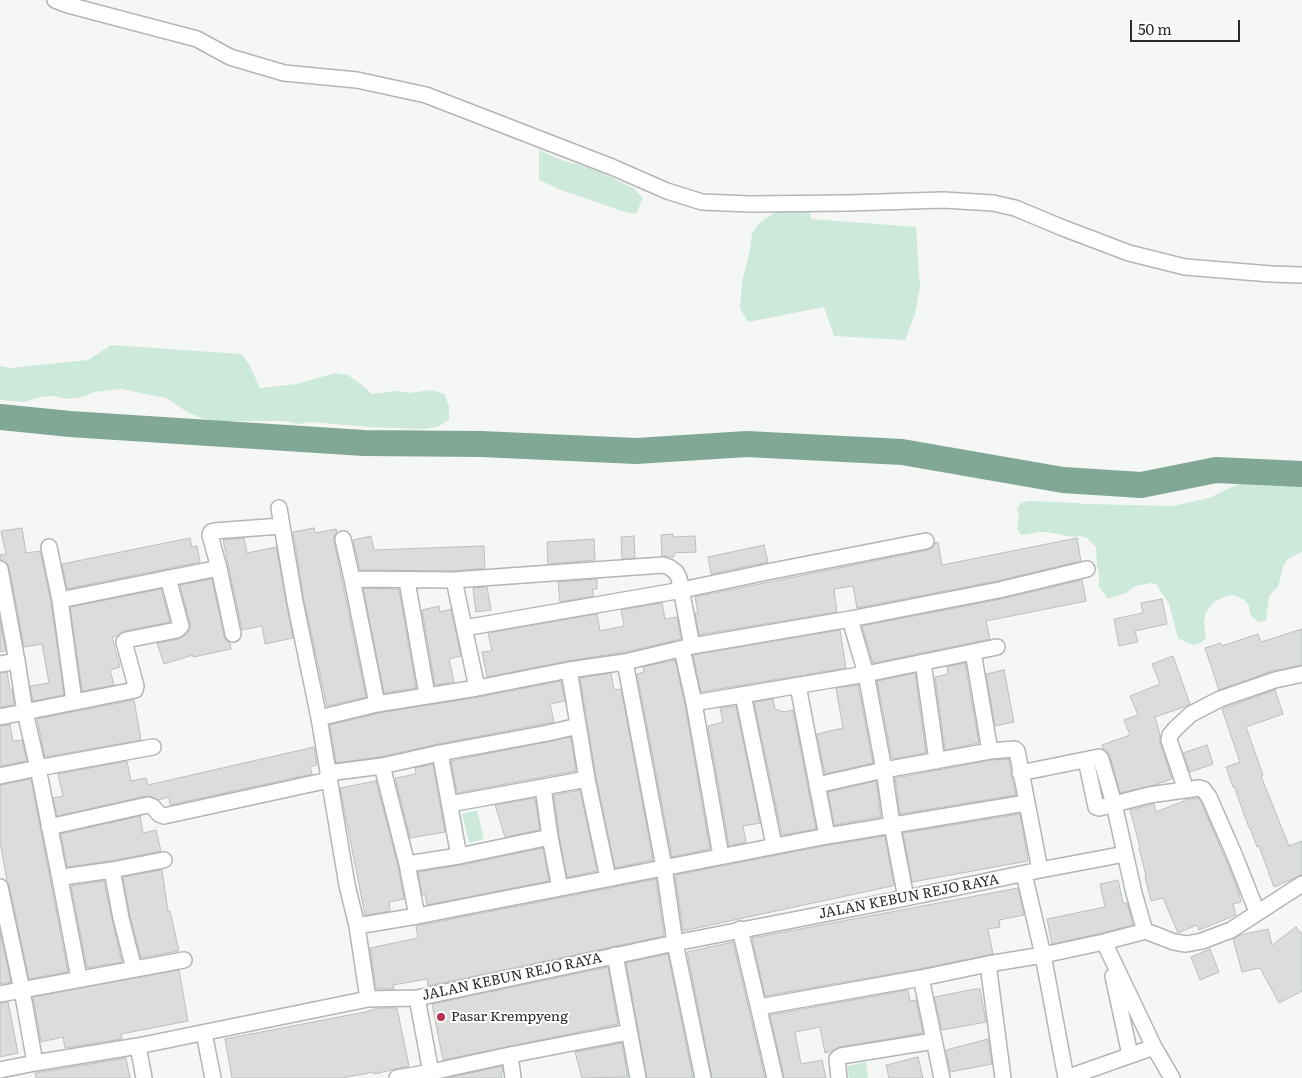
<!DOCTYPE html>
<html>
<head>
<meta charset="utf-8">
<style>
  body { margin:0 }
  #map { position:relative; width:1302px; height:1078px; overflow:hidden; background:#f4f7f5; font-family:Literata,serif }
  canvas { display:block }
  .scale { position:absolute; left:1130px; top:20px; width:110px; height:22px; box-sizing:border-box; border:2px solid #292a2a; border-top:0; padding-left:6px; font-size:15px; line-height:18px; white-space:nowrap; color:#292a2a; -webkit-text-stroke:4px #fff; paint-order:stroke }
</style>
</head>
<body>
<div id="map">
<canvas width="1302" height="1078"></canvas>
<div class="scale">50 m</div>
</div>
<script>
const g = document.querySelector('canvas').getContext('2d');
g.lineJoin = 'round';
function fillPath(path, color) {
  g.fillStyle = color;
  g.fill(path, 'evenodd');
}
function shape(rows) {
  const path = new Path2D();
  for (const r of rows) {
    path.moveTo(r[0], r[1]);
    for (let i = 2; i < r.length; i += 2) path.lineTo(r[i], r[i + 1]);
  }
  return path;
}
function trace(path, color, width, dash) {
  g.strokeStyle = color;
  g.lineWidth = width;
  g.lineCap = dash ? 'butt' : 'round';
  g.setLineDash(dash || []);
  g.stroke(path);
}
function write(font, color, halo, rows, align = 'center') {
  g.font = font + ' Literata,serif';
  g.lineWidth = 4;
  g.setLineDash([]);
  g.textBaseline = 'middle';
  g.strokeStyle = halo;
  g.fillStyle = color;
  for (const [text, x, y, turn = 0] of rows) {
    g.save();
    g.translate(x, y);
    g.rotate((+turn || 0) * Math.PI / 180);
    g.textAlign = isNaN(turn) ? turn : align;
    if (halo) g.strokeText(text, 0, 0);
    g.fillText(text, 0, 0);
    g.restore();
  }
}
const green = shape([
  [539,150,561,160,594,169,633,188,643,198,636,214,625,212,561,190,539,180],
  [810,211,811,219,916,227,920,287,915,314,905,340,834,336,824,307,748,322,740,308,742,282,750,250,752,233,760,222,776,212],
  [111,345,241,354,249,364,260,388,297,384,335,373,348,375,362,385,372,394,397,391,409,393,431,390,444,394,449,406,449,420,437,427,424,429,369,427,312,422,298,424,284,421,215,421,202,418,189,413,166,398,121,389,94,392,82,397,67,399,54,396,40,397,24,402,0,400,0,366,11,368,88,360],
  [1254,479,1289,485,1302,486,1302,552,1291,557,1286,561,1283,567,1278,587,1269,596,1266,621,1259,622,1253,618,1250,613,1249,606,1245,600,1233,595,1226,596,1214,602,1206,612,1204,623,1206,639,1200,643,1194,645,1187,643,1178,638,1169,604,1156,584,1150,583,1136,586,1126,593,1108,599,1099,587,1099,573,1097,566,1096,547,1087,538,1080,536,1074,537,1047,532,1039,532,1021,535,1017,529,1019,515,1017,509,1021,503,1029,501,1078,503,1085,504,1173,506,1209,498,1236,485],
  [477,810,484,839,469,843,462,814],
  [866,1062,868,1078,849,1078,847,1066]
]);
const river = shape([
  [0,417,70,424,364,443,481,444,636,451,747,444,902,452,1063,480,1141,485,1216,470,1302,474]
]);
const building = shape([
  [22,528,26,553,40,551,51,602,64,695,33,701,30,686,49,683,42,644,24,647,9,567,7,563,0,560,0,555,6,554,1,531,22,528],
  [314,528,315,533,336,529,337,532,334,536,334,541,366,697,327,706,304,600,293,532,314,528],
  [673,534,673,537,695,536,696,552,674,553,674,557,662,556,661,535,673,534],
  [371,536,374,550,484,546,485,568,454,571,360,570,353,540,371,536],
  [634,536,635,558,622,559,621,537,634,536],
  [190,538,192,547,197,546,200,562,67,589,62,564,190,538],
  [244,538,247,553,276,547,293,638,265,644,262,626,242,630,223,540,244,538],
  [1077,538,1081,561,997,581,857,608,853,586,834,589,837,612,699,635,695,613,698,613,695,597,928,550,932,548,935,543,938,542,942,565,1077,538],
  [594,539,595,560,548,564,547,542,594,539],
  [764,545,768,562,711,574,708,557,764,545],
  [212,579,224,636,226,640,230,643,231,649,193,657,193,655,164,664,157,643,179,639,188,633,190,628,190,624,180,585,212,579],
  [597,579,597,589,592,589,594,596,560,602,558,582,597,579],
  [1082,580,1086,601,986,621,990,639,873,663,862,626,1001,599,1082,580],
  [487,587,491,610,476,612,473,588,487,587],
  [363,588,399,589,416,688,384,693,363,588],
  [161,589,170,622,124,631,117,636,112,637,120,667,110,670,114,685,82,691,70,607,161,589],
  [1162,599,1167,624,1135,631,1138,642,1119,646,1114,619,1143,613,1141,603,1162,599],
  [662,603,665,619,677,617,681,639,626,652,567,661,487,677,482,652,492,651,488,633,597,614,600,631,624,626,621,610,662,603],
  [439,606,440,612,451,609,461,656,449,659,454,682,435,685,422,610,439,606],
  [0,621,6,651,0,652,0,621],
  [1302,629,1302,665,1272,671,1219,690,1205,648,1221,643,1222,646,1258,634,1261,642,1302,629],
  [840,630,846,668,701,692,693,655,840,630],
  [1173,656,1190,704,1184,707,1155,717,1160,735,1160,743,1172,779,1155,785,1120,793,1110,756,1108,752,1103,749,1102,745,1130,735,1124,720,1138,715,1130,696,1160,684,1152,664,1173,656],
  [675,660,685,705,710,849,672,857,637,674,644,672,643,667,675,660],
  [965,663,979,743,945,750,935,677,948,674,947,667,965,663],
  [1004,670,1014,722,995,726,986,674,1004,670],
  [7,672,10,690,12,689,14,705,0,707,0,673,7,672],
  [611,673,614,690,621,689,653,860,615,868,596,777,580,678,611,673],
  [915,673,926,753,892,759,877,681,915,673],
  [561,681,565,701,550,704,554,722,438,744,380,757,336,763,330,725,379,713,479,697,561,681],
  [858,685,873,763,825,774,817,734,843,728,836,688,858,685],
  [1275,690,1283,714,1246,727,1263,775,1261,776,1289,846,1302,841,1302,875,1274,887,1259,846,1257,847,1250,828,1249,828,1234,786,1233,787,1226,767,1240,762,1222,709,1275,690],
  [773,699,775,709,784,712,793,710,816,829,782,835,754,702,773,699],
  [134,700,141,740,45,757,37,719,134,700],
  [736,706,760,823,743,826,746,842,729,846,708,726,723,722,720,708,736,706],
  [10,725,13,741,22,740,27,761,0,766,0,726,10,725],
  [571,737,576,771,457,793,451,761,571,737],
  [1207,745,1213,764,1190,772,1183,753,1207,745],
  [314,747,317,765,310,767,312,774,170,805,169,797,158,800,151,796,146,796,57,816,53,798,63,796,58,774,127,761,131,781,146,778,148,785,314,747],
  [1009,759,1011,774,1016,795,900,814,895,778,991,760,1009,759],
  [433,764,445,832,410,838,395,778,416,774,415,768,433,764],
  [31,779,68,972,29,979,9,885,7,881,0,841,0,785,31,779],
  [376,781,398,866,404,899,389,902,390,911,365,915,340,788,376,781],
  [876,781,881,817,834,825,828,792,876,781],
  [580,790,597,871,567,877,559,835,554,795,580,790],
  [535,798,540,830,505,837,495,805,535,798],
  [1198,798,1201,802,1225,858,1239,893,1241,902,1233,904,1236,915,1199,930,1197,925,1178,933,1163,898,1151,901,1145,877,1146,876,1139,848,1140,847,1130,810,1154,804,1156,812,1184,801,1184,800,1198,798],
  [1020,814,1028,861,912,882,903,833,1020,814],
  [140,816,143,833,156,830,161,851,110,861,67,867,61,834,140,816],
  [885,836,894,885,892,886,683,931,675,875,829,845,885,836],
  [543,848,549,881,427,905,425,894,422,895,418,872,461,865,543,848],
  [162,870,168,911,170,911,179,951,141,958,130,916,123,877,162,870],
  [656,879,664,936,428,986,427,979,393,985,394,989,376,989,370,948,418,938,416,926,656,879],
  [1118,880,1123,903,1127,903,1133,925,1102,933,1052,944,1047,919,1105,907,1100,884,1118,880],
  [104,881,112,920,122,962,87,968,71,886,104,881],
  [1018,888,1024,915,999,920,1000,927,988,929,993,954,919,969,765,996,752,938,1018,888],
  [1296,927,1302,934,1302,991,1279,1003,1260,968,1242,972,1233,939,1240,935,1268,929,1272,945,1296,927],
  [0,932,11,982,0,984,0,932],
  [733,942,765,1078,712,1078,687,952,733,942],
  [1210,949,1219,972,1200,980,1191,957,1210,949],
  [668,954,693,1078,647,1078,626,963,668,954],
  [608,967,618,1024,443,1060,432,1004,608,967],
  [179,970,188,1021,121,1034,122,1039,65,1048,63,1037,41,1042,33,997,179,970],
  [975,989,980,989,986,1022,942,1030,934,997,975,989],
  [908,990,910,1001,916,1000,923,1033,840,1047,832,1051,825,1053,820,1027,795,1032,801,1064,822,1060,826,1078,784,1078,770,1015,908,990],
  [8,1002,18,1053,0,1057,0,1003,8,1002],
  [378,1008,397,1008,409,1066,374,1074,374,1072,342,1078,232,1078,225,1039,365,1012,378,1008],
  [988,1039,992,1064,950,1072,946,1050,988,1039],
  [622,1043,628,1077,582,1078,575,1052,622,1043],
  [918,1057,923,1078,889,1078,886,1065,918,1057],
  [126,1058,130,1078,36,1078,35,1073,126,1058],
  [502,1066,503,1072,501,1072,502,1078,448,1078,502,1066]
]);
const minor = shape([
  [55,0,68,5,197,39,230,57,284,73,357,80,426,95,612,167,667,191,702,202,750,204,848,203,943,200,993,203,1015,208,1063,228,1129,253,1185,267,1271,274,1302,275],
  [279,508,295,602,319,718,347,885,357,926,368,999],
  [343,539,352,579,377,704],
  [49,547,60,600,74,701],
  [219,568,210,535,211,532,214,531,281,526],
  [0,569,17,661,25,712,38,768,60,879,70,876,112,870,164,860],
  [352,579,454,580,477,688],
  [454,580,663,565,669,567,676,572,679,578,692,646],
  [407,581,427,695],
  [60,600,219,568,233,634],
  [850,619,866,674,884,770,892,825,906,898],
  [464,628,682,590,767,572,926,541],
  [682,649,694,703,721,856],
  [973,652,990,751],
  [625,662,664,867,675,943,703,1078],
  [923,662,937,761],
  [0,664,17,661],
  [569,670,587,779,608,878],
  [798,686,827,836],
  [743,695,774,845],
  [694,703,866,674,997,647],
  [0,717,135,690,136,686,124,642,126,640,177,630,181,626,168,578],
  [319,718,377,704,477,688,569,670,625,662,692,646,850,619,999,590,1087,569],
  [440,753,459,856],
  [1086,760,1096,807,1099,808,1149,795,1199,788,1203,789,1209,797,1234,854,1257,912],
  [382,766,407,864,417,916],
  [328,773,382,766,440,753,548,733,578,726],
  [0,776,38,768,153,747],
  [817,785,884,770,990,751,1015,749,1017,751,1040,870],
  [543,787,550,837,560,888],
  [1186,790,1169,740,1170,735,1175,729,1191,714,1220,699,1275,680,1302,674],
  [450,804,587,779],
  [49,827,148,805,153,807,159,814,164,816,329,780],
  [407,864,459,856,550,837],
  [112,870,121,918,134,969],
  [1024,874,1043,955,1066,1078,1154,1047],
  [60,879,79,978],
  [0,887,22,990,35,1063],
  [357,926,417,916,827,836,1026,803],
  [740,929,775,1078],
  [1143,930,1174,942,1186,944,1202,941,1231,930,1302,884],
  [1104,942,1154,1047,1172,1078],
  [615,955,638,1078],
  [988,964,1003,1078],
  [1113,976,1130,1055],
  [921,978,942,1078],
  [0,994,184,960],
  [417,998,432,1078],
  [759,1007,921,978,988,964,1043,955,1104,942,1142,932,1144,928,1134,893,1114,804,1101,759,1099,757,1020,773],
  [204,1033,213,1078],
  [138,1046,144,1078],
  [510,1055,513,1078],
  [0,1070,35,1063,138,1046,368,999,417,998,675,943,906,898,1040,870,1125,854],
  [397,1078,431,1072,510,1055,629,1032],
  [839,1078,837,1059,841,1056,934,1041]
]);
const markers = [
  [441,1017,5,"#bf2f51"]
];
const streetNames = [
  ["JALAN KEBUN REJO RAYA",909,897,-11],
  ["JALAN KEBUN REJO RAYA",512,977,-12]
];
const poiNames = [
  ["Pasar Krempyeng",451,1017]
];
fillPath(green, '#cde9da');
trace(river, '#80a894', 26);
fillPath(building, '#dadddb');
trace(building, '#bbbfbd', 1);
trace(minor, '#b3b6b4', 18);
trace(minor, '#fff', 15);
for (const [x, y, r, color] of markers) {
  const dot = new Path2D();
  dot.arc(x, y, r, 0, 2 * Math.PI);
  g.fillStyle = color;
  g.fill(dot);
  trace(dot, '#fff', 2);
}
write('14px', '#292a2a', '#fff', streetNames);
write('14px', '#292a2a', '#fff', poiNames, 'left');
</script>
</body>
</html>
